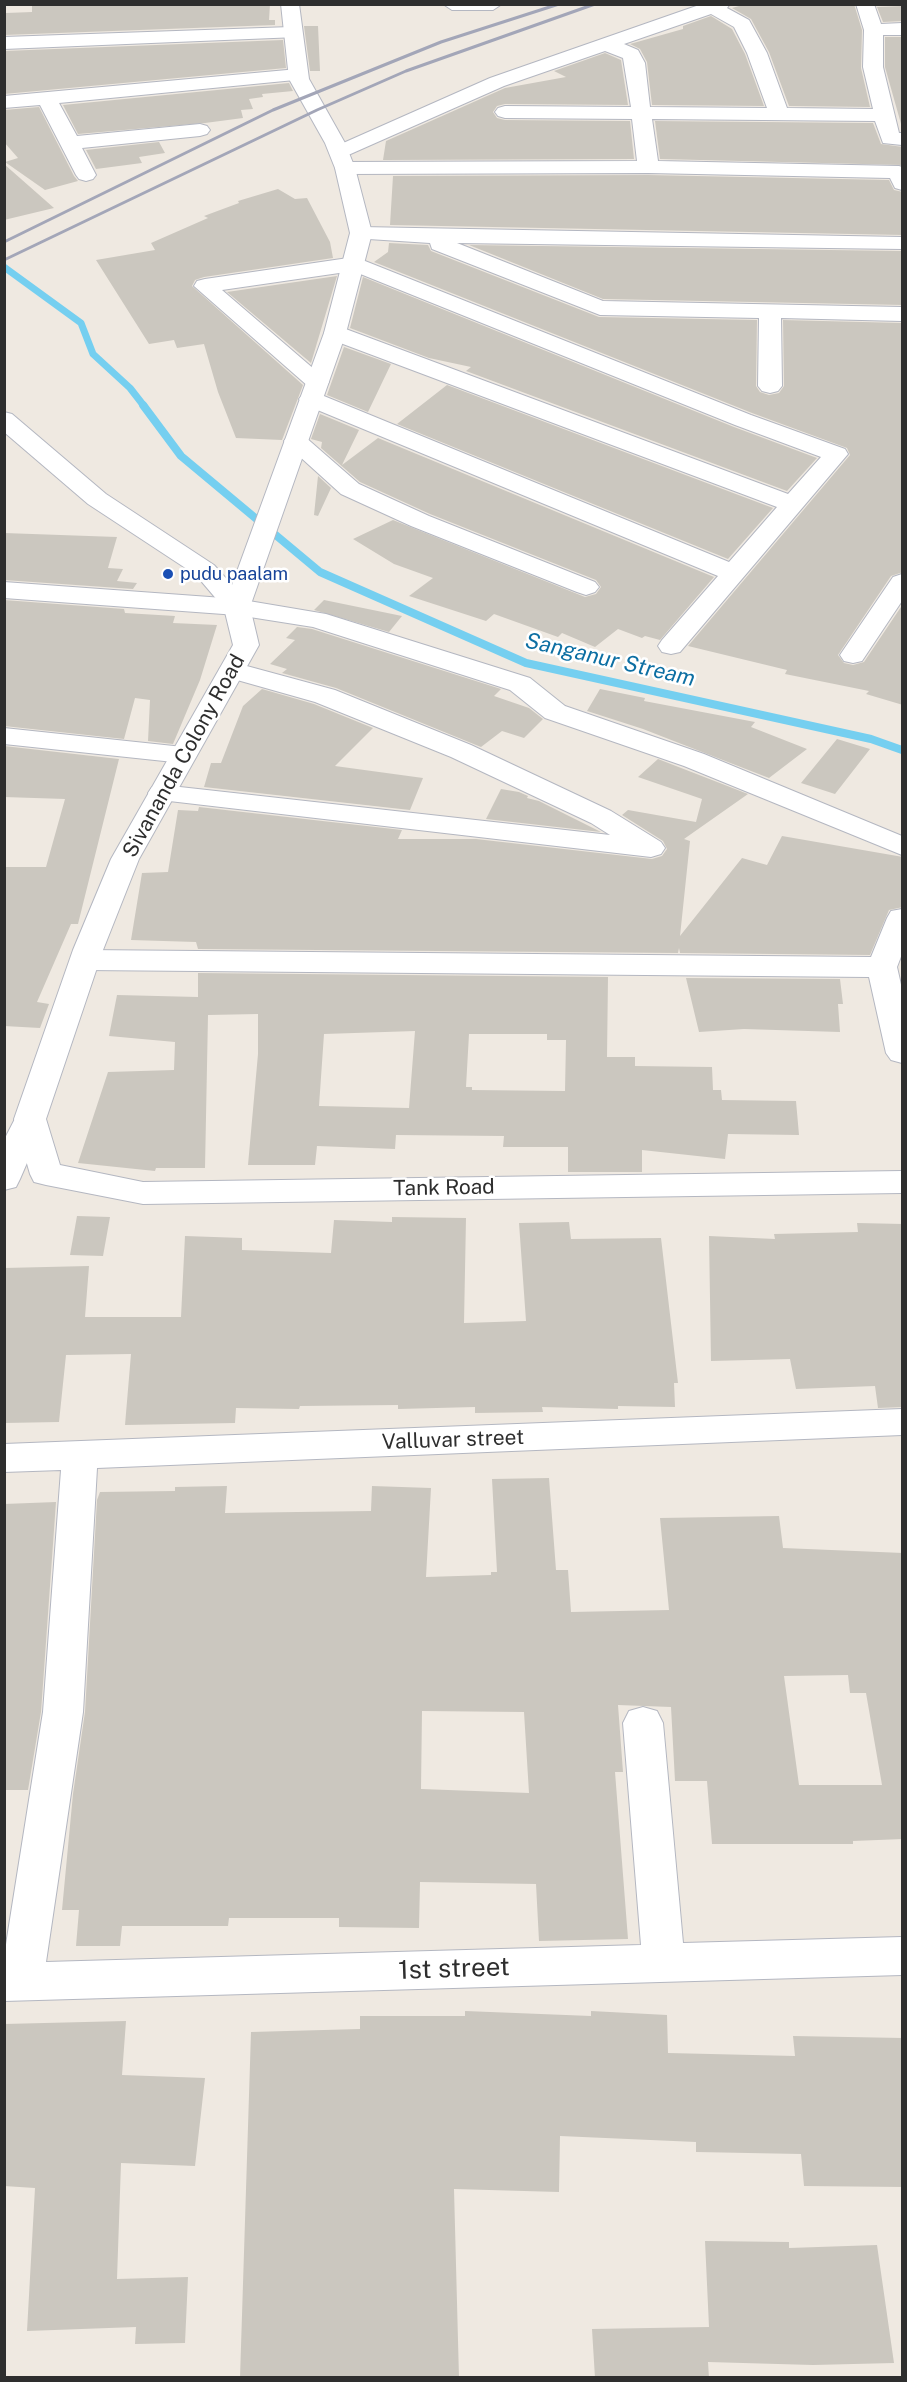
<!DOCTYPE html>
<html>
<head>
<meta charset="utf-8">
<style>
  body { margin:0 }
  #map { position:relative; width:907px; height:2382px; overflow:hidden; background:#efe9e1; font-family:"Public Sans",sans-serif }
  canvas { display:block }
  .frame { position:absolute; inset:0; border:6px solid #2e2e2e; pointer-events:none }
</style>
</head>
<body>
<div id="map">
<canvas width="907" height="2382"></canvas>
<div class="frame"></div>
</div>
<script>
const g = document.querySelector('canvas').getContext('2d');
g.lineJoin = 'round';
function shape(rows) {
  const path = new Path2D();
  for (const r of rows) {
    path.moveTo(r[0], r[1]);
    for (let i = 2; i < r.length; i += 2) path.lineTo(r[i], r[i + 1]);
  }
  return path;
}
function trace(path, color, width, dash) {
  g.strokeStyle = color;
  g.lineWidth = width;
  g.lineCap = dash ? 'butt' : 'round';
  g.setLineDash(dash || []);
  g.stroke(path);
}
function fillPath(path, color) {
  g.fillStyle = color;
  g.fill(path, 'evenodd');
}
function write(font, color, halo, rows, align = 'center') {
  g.font = font + ' "Public Sans",sans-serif';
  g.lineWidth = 5;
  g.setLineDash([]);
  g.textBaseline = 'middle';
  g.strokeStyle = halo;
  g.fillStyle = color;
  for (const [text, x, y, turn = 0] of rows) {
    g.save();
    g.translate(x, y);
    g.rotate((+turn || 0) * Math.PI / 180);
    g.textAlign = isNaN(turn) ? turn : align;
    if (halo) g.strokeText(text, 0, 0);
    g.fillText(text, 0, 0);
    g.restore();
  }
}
const streamFar1 = shape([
  [4,267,81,323,93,354,130,388,144,406]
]);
const stream = shape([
  [143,405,181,456,320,572,526,663,871,739,902,750]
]);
const building = shape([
  [32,4,270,4,269,20,275,20,275,25,4,35,6,13,32,12],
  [746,4,854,4,862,30,861,68,870,107,789,106,769,52,751,19,732,8],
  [903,6,903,21,883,22,877,7],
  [711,16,732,29,745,54,764,106,652,105,647,62,640,49,630,44,683,29,683,26],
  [304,26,318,26,320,71,310,71],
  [885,37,903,37,903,131,885,67],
  [283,40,286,68,4,94,4,51],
  [605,53,621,60,628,105,505,104,497,106,493,112,497,118,505,120,630,121,634,159,383,160,386,141,505,88,566,77,554,71],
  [289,83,293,91,262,94,263,97,249,99,253,109,241,110,243,118,205,123,78,134,63,105],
  [39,107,74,176,78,181,45,190,5,162,18,158,4,142,4,110],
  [655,121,873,123,881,144,903,147,903,165,660,159],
  [159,142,165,153,139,157,142,163,96,169,86,150],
  [4,164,54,208,4,220],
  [648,175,889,180,894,190,903,192,903,235,390,225,393,176],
  [278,189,295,199,307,198,330,242,333,258,204,277,195,280,192,286,303,385,282,440,236,438,218,392,204,344,177,348,174,340,149,344,96,260,155,250,151,243,208,218,204,216,239,203,238,201],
  [389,243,428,245,431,251,599,317,757,320,756,386,760,392,769,395,779,393,784,386,783,320,903,323,903,572,891,576,838,655,844,663,853,665,864,662,903,604,903,705,866,694,869,691,785,674,787,670,688,646,850,455,847,448,752,413,374,262,388,252],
  [469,245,903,251,903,305,603,299],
  [337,276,311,363,227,292],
  [363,277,734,427,817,458,787,491,466,371,471,367,429,358,350,328],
  [344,347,391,364,368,412,327,395],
  [447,385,773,508,728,559,397,424],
  [320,414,359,430,342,465,378,438,714,577,660,640,645,636,642,638,618,629,595,647,562,633,558,637,494,614,486,621,409,596,433,578,394,564,353,539,393,520,585,597,596,594,601,587,596,580,430,514,360,482,321,448,322,442,311,439],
  [318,476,331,488,318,516,314,515],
  [4,533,117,537,108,568,123,569,117,581,137,583,133,589,4,580],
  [4,600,124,609,125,613,175,616,173,623,217,625,200,680,173,744,148,741,150,700,135,698,124,739,4,726],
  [324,600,402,616,389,632,314,610],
  [297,627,312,629,501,689,494,696,529,708,543,719,524,738,502,731,481,747,336,688,282,673,287,669,270,664,295,640,286,638],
  [262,689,314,704,373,728,335,766,423,778,410,810,204,787,211,763,221,763,243,706],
  [600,689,645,698,644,701,755,722,751,727,807,749,769,778,643,729,587,711],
  [837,739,870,749,835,794,801,783],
  [4,746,119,759,78,924,71,924,37,1002,49,1004,40,1028,4,1026,4,867,46,867,65,799,4,797],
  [658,759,748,794,684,839,690,841,680,936,742,858,767,865,782,836,903,857,903,907,889,910,870,955,680,953,679,948,678,953,198,949,196,942,131,940,142,873,168,872,178,810,198,811,199,807,402,830,398,839,476,839,652,859,662,856,667,849,663,841,622,815,628,810,696,822,702,799,638,777],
  [501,789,519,792,528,796,527,798,539,801,601,832,486,819],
  [198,973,608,977,607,1057,635,1057,635,1066,712,1067,713,1090,721,1090,722,1100,796,1101,799,1135,728,1134,725,1159,642,1150,642,1172,568,1172,568,1147,503,1147,504,1136,396,1135,395,1149,317,1146,315,1165,248,1165,258,1054,258,1014,208,1015,205,1168,156,1168,155,1171,78,1163,108,1072,174,1070,175,1042,109,1036,117,995,198,997],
  [415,1031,409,1108,319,1106,324,1034],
  [469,1034,547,1034,547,1040,566,1040,565,1091,472,1090,472,1087,466,1087],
  [686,978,840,979,843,1004,838,1004,840,1032,744,1029,699,1032],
  [77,1216,110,1217,103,1256,70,1255],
  [392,1217,466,1218,464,1323,526,1321,519,1223,569,1222,571,1239,661,1238,678,1383,674,1383,675,1407,618,1406,618,1409,542,1407,543,1412,475,1413,475,1407,398,1409,398,1405,300,1406,299,1409,236,1408,235,1423,125,1425,131,1354,66,1355,59,1422,4,1423,4,1268,89,1266,85,1317,181,1317,185,1236,242,1238,242,1250,331,1253,334,1220,392,1222],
  [857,1223,903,1224,903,1407,878,1408,875,1386,796,1389,790,1359,711,1361,709,1236,775,1239,774,1234,858,1232],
  [549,1478,556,1570,568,1570,571,1612,669,1610,660,1518,779,1516,783,1548,903,1553,903,1839,853,1841,853,1844,712,1844,707,1781,675,1781,671,1707,618,1705,623,1772,615,1772,628,1939,539,1941,536,1884,420,1882,419,1928,339,1927,339,1918,229,1918,228,1926,122,1926,120,1946,76,1946,79,1910,62,1910,73,1794,85,1712,97,1500,100,1492,175,1491,175,1487,227,1486,225,1513,371,1511,372,1486,431,1488,426,1577,491,1575,491,1572,497,1572,492,1479],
  [848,1675,850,1693,866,1693,882,1785,799,1785,784,1676],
  [422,1711,524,1712,529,1793,421,1789],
  [56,1502,41,1712,28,1790,4,1790,4,1504],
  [465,2011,591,2016,591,2011,667,2015,668,2053,795,2056,793,2036,903,2038,903,2187,804,2186,801,2154,696,2152,696,2142,560,2136,559,2192,454,2189,459,2378,240,2378,251,2032,360,2029,360,2016,465,2016],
  [126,2021,122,2075,205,2078,195,2166,121,2163,117,2279,188,2277,185,2343,135,2344,136,2327,27,2331,35,2188,4,2186,4,2024],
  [705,2241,789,2242,789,2248,877,2245,894,2363,813,2365,708,2362,709,2378,595,2378,592,2329,709,2327]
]);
const street = shape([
  [443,4,502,4,493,10,452,10,443,4],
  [702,4,730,4,727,8,749,20,767,53,787,108,873,109,863,67,864,30,856,4,874,4,881,24,902,23,902,35,883,35,883,67,899,133,902,133,902,145,883,143,875,121,652,119,658,161,899,166,902,167,902,190,895,188,890,178,648,173,345,174,338,172,335,168,338,164,345,162,637,161,632,119,505,118,498,116,495,112,498,108,505,106,631,107,623,58,605,51,504,86,346,156,332,156,329,152,332,148,490,78,702,4],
  [711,14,734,27,747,53,767,108,650,107,645,63,638,50,624,44,711,14],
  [291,27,301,33,298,37,4,49,4,37,291,27],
  [298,69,305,71,308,75,305,79,59,103,77,136,200,124,207,126,210,130,207,134,200,136,82,148,96,175,93,179,86,181,79,179,76,175,40,105,4,108,4,96,298,69],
  [361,227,902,237,902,249,457,243,603,301,902,307,902,321,781,318,782,386,778,391,770,393,762,391,758,386,759,318,600,315,432,249,430,243,353,238,350,233,353,228,361,227],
  [355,257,751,415,845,449,848,454,680,652,671,654,662,652,658,646,662,640,718,576,303,404,299,399,303,394,319,394,729,562,777,507,327,338,324,333,327,328,343,328,788,494,821,457,735,425,353,271,222,290,329,382,325,387,309,387,194,286,197,281,205,279,355,257],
  [296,434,304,436,359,484,429,516,595,582,599,587,595,592,586,595,577,592,411,526,341,494,288,446,284,441,288,436,296,434],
  [902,574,902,601,862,661,853,663,844,661,840,655,893,577,902,574],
  [4,582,237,599,326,614,530,678,565,706,704,754,902,836,902,855,684,766,545,718,510,690,313,627,237,615,4,598,4,582],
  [232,662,335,690,471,745,611,811,661,842,665,848,661,854,651,857,152,799,148,793,152,787,162,785,610,835,591,823,451,757,315,702,223,676,219,670,223,664,232,662],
  [4,728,183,747,193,749,197,755,193,761,183,763,4,744,4,728],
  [902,909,902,954,897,967,902,989,902,1063,891,1060,886,1053,869,977,85,970,74,967,70,960,74,953,85,950,871,957,887,918,891,911,902,909],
  [30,1108,41,1111,46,1119,20,1179,16,1187,4,1190,4,1140,19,1111,30,1108],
  [902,1409,902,1435,97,1468,83,1712,46,1962,641,1945,623,1723,629,1711,643,1707,657,1711,663,1723,683,1943,902,1937,902,1975,4,2001,4,1957,43,1712,61,1470,4,1472,4,1444,902,1409]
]);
const secondary = shape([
  [281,4,299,4,309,79,345,143,355,168,372,233,346,333,250,607,259,645,139,859,103,950,46,1119,60,1165,143,1182,902,1171,902,1193,143,1204,46,1185,34,1182,30,1174,14,1119,73,950,111,859,233,645,224,608,196,575,88,504,4,432,4,412,12,414,106,494,214,565,232,585,324,333,350,233,335,168,325,143,289,79,281,4]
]);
const rail = shape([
  [4,242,273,110,441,42,559,4],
  [4,260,317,110,406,71,595,4]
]);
const markers = [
  [168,574,6,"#1a4fb4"]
];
const farTransitnames = [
  ["pudu paalam",180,574]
];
const streetNames = [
  ["Sivananda Colony Road",184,756,-61],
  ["Tank Road",444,1188,-1],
  ["Valluvar street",453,1440,-2]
];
const waterNames = [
  ["Sanganur Stream",610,660,13]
];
const nearStreetnames = [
  ["1st street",454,1969,-2]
];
trace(streamFar1, '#75cff0', 7);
trace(stream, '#75cff0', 8);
fillPath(building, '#cbc7bf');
trace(street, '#b4b7c1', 2);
trace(secondary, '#b4b7c1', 2);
fillPath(street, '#fff');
fillPath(secondary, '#fff');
trace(rail, '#a3a6b8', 3);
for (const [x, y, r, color] of markers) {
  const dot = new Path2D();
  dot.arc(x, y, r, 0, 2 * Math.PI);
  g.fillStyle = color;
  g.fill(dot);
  trace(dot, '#fff', 2);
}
write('18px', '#164399', '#fff', farTransitnames, 'left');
write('21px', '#2e2e2e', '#fff', streetNames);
write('italic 22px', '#0d6fa3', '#fff', waterNames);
write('26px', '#2e2e2e', '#fff', nearStreetnames);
</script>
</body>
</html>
